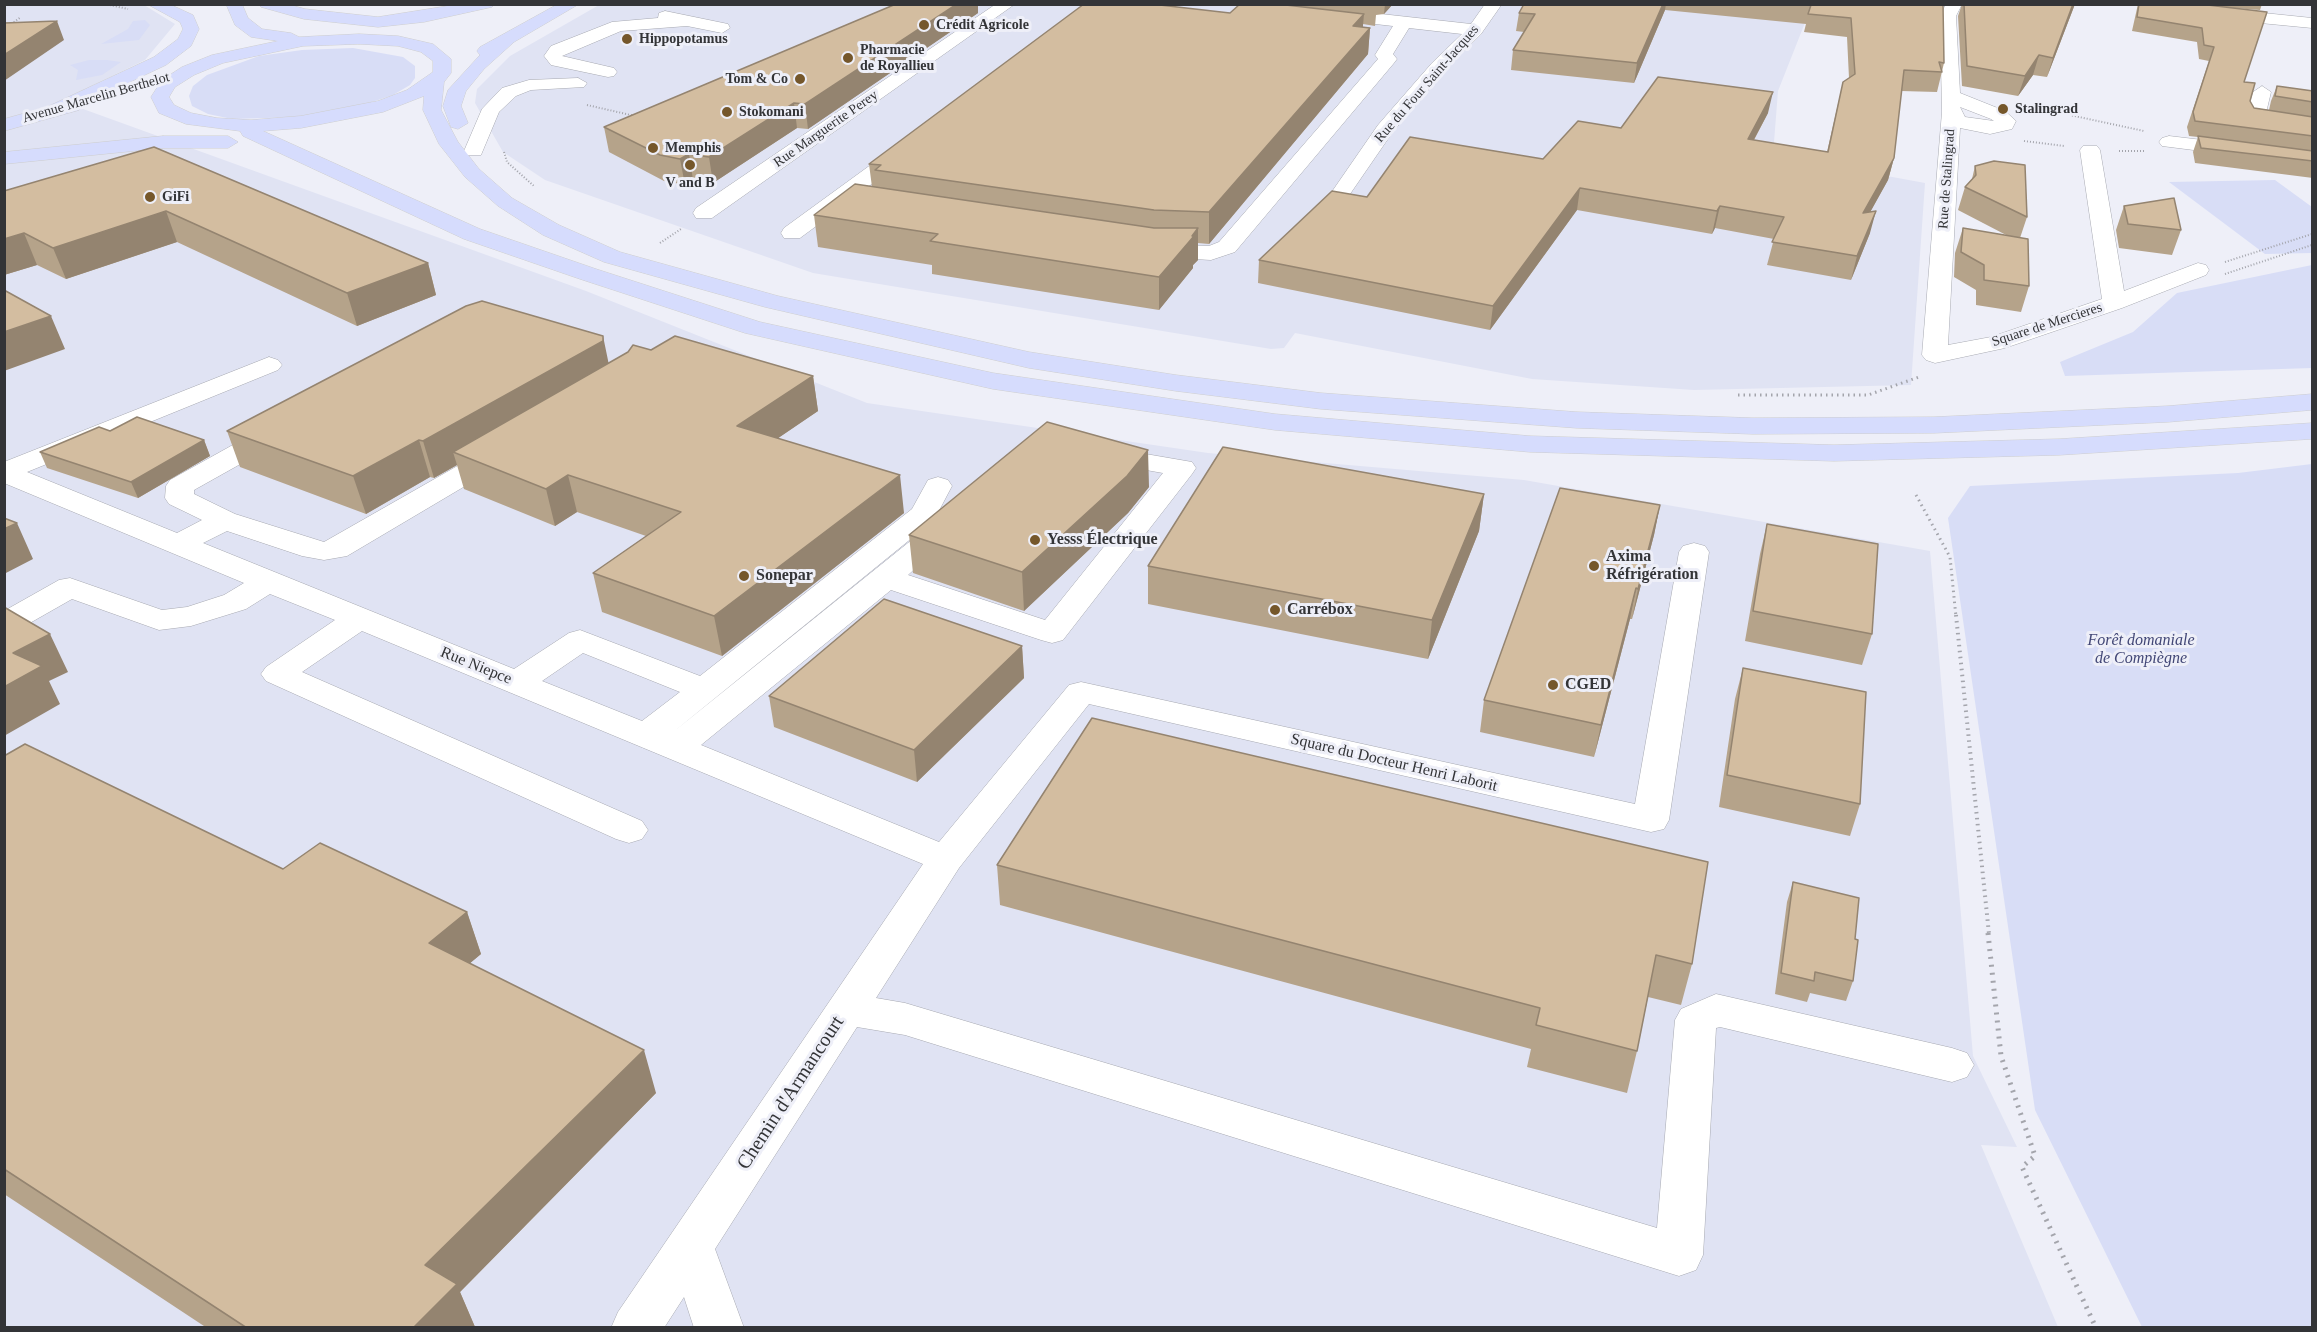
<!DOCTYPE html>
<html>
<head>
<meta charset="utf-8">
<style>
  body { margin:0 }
  #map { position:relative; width:2317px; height:1332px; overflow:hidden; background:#eeeff8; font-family:"Times New Roman",serif }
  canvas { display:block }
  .frame { position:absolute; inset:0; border:6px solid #333437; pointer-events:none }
</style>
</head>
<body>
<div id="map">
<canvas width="2317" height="1332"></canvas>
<div class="frame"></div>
</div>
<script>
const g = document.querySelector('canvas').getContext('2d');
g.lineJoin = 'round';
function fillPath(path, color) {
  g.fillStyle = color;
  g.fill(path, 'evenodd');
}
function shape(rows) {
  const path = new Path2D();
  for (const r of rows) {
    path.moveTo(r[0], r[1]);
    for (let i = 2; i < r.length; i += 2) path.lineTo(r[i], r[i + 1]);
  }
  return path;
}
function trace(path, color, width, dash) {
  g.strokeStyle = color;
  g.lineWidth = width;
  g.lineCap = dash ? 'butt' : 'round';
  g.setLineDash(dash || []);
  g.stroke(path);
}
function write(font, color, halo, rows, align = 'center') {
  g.font = font + ' "Times New Roman",serif';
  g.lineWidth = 6;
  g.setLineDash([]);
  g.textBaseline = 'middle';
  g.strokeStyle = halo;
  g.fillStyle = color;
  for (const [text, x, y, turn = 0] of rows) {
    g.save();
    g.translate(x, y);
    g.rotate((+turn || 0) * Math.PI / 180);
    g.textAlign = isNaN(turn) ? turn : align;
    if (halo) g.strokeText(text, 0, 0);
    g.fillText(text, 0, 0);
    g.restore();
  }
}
const built = shape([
  [5,5,144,5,175,24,145,60,61,101,586,291,867,403,1208,453,1524,480,1930,551,1973,1056,2017,1147,1981,1145,2058,1327,5,1328],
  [599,5,1812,5,1778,91,1773,155,1925,183,1911,385,1694,390,1532,379,1295,333,1284,348,1271,349,813,273,545,180,503,152,475,103,477,89,510,56]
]);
const green = shape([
  [145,20,150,25,139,40,101,44,128,29,133,21],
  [353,48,403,57,415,66,415,78,410,85,393,95,366,104,299,117,232,119,208,114,192,106,189,96,193,86,207,75,259,56,302,50],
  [89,60,107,60,121,62,102,75,76,80,78,70,70,65],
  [2275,180,2312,207,2312,253,2265,254,2169,182],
  [2312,265,2312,368,2065,376,2060,362,2133,332,2177,293],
  [2312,464,2312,1327,2142,1327,2035,1110,1948,518,1970,486,2238,473]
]);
const pathFar3 = shape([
  [110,5,128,9],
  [4,29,21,17],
  [587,105,635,116],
  [2028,106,2144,131],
  [2024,141,2064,146],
  [2119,151,2145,151],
  [504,152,507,162,534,186],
  [660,243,681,229],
  [2225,262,2312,234],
  [2225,274,2312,245]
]);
const pathFar2 = shape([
  [1738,395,1868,395,1919,377],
  [1916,495,1950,557,1956,617]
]);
const pathFar1 = shape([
  [1956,615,1989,934]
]);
const path = shape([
  [1988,933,2001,1056,2035,1156,2022,1167,2096,1328]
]);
const minor = shape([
  [996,4,1015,4,712,218,696,218,693,213,696,208,996,4],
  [1235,4,1291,4,1471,24,1485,4,1502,4,1481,34,1444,71,1392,133,1348,197,1334,197,1331,193,1378,125,1432,63,1462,34,1409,28,1393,54,1397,59,1394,63,1235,252,1211,260,1145,256,1142,251,1145,246,1153,244,1209,246,1219,242,1378,59,1375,55,1393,26,1243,9,1235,4],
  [1946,4,1962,4,1956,16,1960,93,2005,111,2016,121,2012,129,1990,134,1960,128,1948,345,1991,337,2102,299,2080,150,2083,146,2097,146,2100,150,2124,291,2198,263,2206,265,2209,270,2206,275,2122,308,2005,348,1935,363,1926,360,1922,355,1942,112,1940,16,1946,4],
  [1960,107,1991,119,1994,121,1965,117,1960,107],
  [2177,4,2312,18,2312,28,2198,17,2180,11,2177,4],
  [665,11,728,24,730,28,722,33,687,26,621,31,562,56,614,68,617,72,614,76,608,77,551,65,544,56,551,46,612,22,658,18,659,13,665,11],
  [578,78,587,83,584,87,531,90,516,96,499,112,481,155,467,155,464,151,482,109,502,88,529,80,578,78],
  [2262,86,2271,92,2266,113,2312,120,2312,132,2249,121,2246,117,2253,92,2262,86],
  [2169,136,2312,153,2312,165,2162,146,2159,142,2162,138,2169,136],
  [905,143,912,145,915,149,912,153,852,199,860,205,857,210,838,210,800,238,784,238,781,233,784,228,898,145,905,143],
  [269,357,278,360,282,365,278,370,27,472,177,533,202,520,169,504,165,498,166,486,170,480,265,427,275,425,285,427,289,433,285,439,194,490,194,494,235,514,324,542,489,448,499,446,509,448,513,454,509,460,347,556,324,560,302,556,227,531,203,543,514,669,569,633,580,630,700,676,912,509,928,480,938,477,948,480,952,486,934,520,672,733,934,522,944,519,954,522,959,528,908,575,1045,620,1163,473,1095,461,1091,455,1095,449,1105,447,1192,462,1196,468,1192,474,1063,640,1052,643,1041,640,891,590,701,745,939,842,1069,685,1081,682,1635,804,1679,552,1683,546,1694,543,1705,546,1709,552,1669,820,1664,829,1651,832,1089,704,959,868,876,998,905,1003,1657,1228,1675,1020,1681,1009,1716,994,1952,1048,1967,1053,1974,1065,1967,1077,1952,1082,1720,1027,1716,1028,1703,1255,1696,1270,1679,1276,905,1035,857,1027,715,1249,744,1328,694,1328,684,1297,664,1328,611,1328,618,1312,923,864,362,631,302,672,642,821,648,830,642,839,629,843,616,839,266,681,261,674,266,667,335,620,270,594,246,609,191,626,159,630,72,599,21,628,4,629,4,611,59,580,70,578,162,610,187,607,224,595,244,583,4,483,4,462,269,357],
  [583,653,680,692,642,721,542,681,583,653]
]);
const major = shape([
  [147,4,169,4,193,15,199,29,191,46,166,65,81,105,79,110,4,131,4,119,47,107,154,57,178,39,183,29,180,22,147,4],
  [226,4,242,4,248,18,262,29,291,33,299,37,359,34,398,36,433,44,451,59,451,73,444,82,441,110,458,142,479,169,512,198,559,225,620,252,778,296,1029,352,1176,375,1321,393,1577,412,1753,418,1934,417,2168,406,2312,394,2312,410,2168,422,1934,433,1753,434,1577,428,1321,409,1176,391,1029,368,765,307,604,262,543,235,498,206,465,177,439,144,423,110,424,96,383,112,301,128,263,131,480,229,596,269,760,322,993,373,1275,414,1530,436,1834,445,2059,439,2312,423,2312,439,2059,455,1834,461,1530,452,1275,430,993,389,745,333,580,279,464,239,243,136,240,131,186,124,159,113,151,97,162,80,182,67,212,55,278,41,251,37,235,25,226,4],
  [359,44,398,46,421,52,433,61,433,72,407,90,378,101,301,116,251,120,217,118,191,113,174,105,169,97,175,87,194,75,223,63,303,46,359,44],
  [259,4,287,4,305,9,378,17,460,4,494,4,492,7,424,22,378,27,304,19,261,7,259,4],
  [558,4,579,4,514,42,484,69,466,91,461,106,468,123,458,129,451,127,443,106,448,90,480,55,477,51,480,47,558,4],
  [163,136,228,136,238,142,228,148,163,148,4,164,4,152,163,136]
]);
const wall = shape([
  [896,4,978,4,978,13,808,129,797,128,713,183,693,180,685,185,664,181,609,152,604,127],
  [1240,4,1393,4,1384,14,1376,15,1375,26,1363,24,1363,27,1370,28,1368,54,1209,244,1198,243,1198,260,1193,265,1193,268,1159,310,932,274,932,265,818,247,814,215,872,187,869,164,1230,13],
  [1524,4,1943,4,1944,63,1937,92,1901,91,1894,158,1888,180,1870,212,1870,233,1851,280,1767,265,1774,239,1715,228,1712,234,1577,210,1490,330,1258,283,1259,260,1367,197,1543,159,1621,128,1768,113,1754,140,1827,152,1843,82,1849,78,1847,37,1804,32,1806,24,1665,10,1634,83,1511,70,1513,50,1524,32,1516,31,1519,13],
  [1962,4,2075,4,2047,77,2033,75,2018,96,1962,86,1958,16],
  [2138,4,2262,4,2260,10,2207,6,2244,82,2250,101,2254,108,2269,110,2271,101,2277,86,2313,91,2313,178,2195,163,2193,152,2198,137,2189,136,2187,127,2209,61,2199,59,2197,42,2132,31],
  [154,147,428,263,436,295,357,326,177,242,66,279,37,265,4,275,4,191],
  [1975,166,2027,217,2020,238,2029,286,2021,312,1976,305,1976,290,1954,277,1955,253,1963,228,2008,236,1958,210,1965,187,1972,179],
  [2124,206,2181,230,2172,255,2119,248,2116,230],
  [651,350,813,376,818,411,778,438,904,513,722,656,602,612,593,573,646,536,577,512,555,526,464,489,457,465,434,478,430,477,366,514,240,467,227,431,609,363],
  [110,431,204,440,210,456,138,498,47,468,40,452],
  [1149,487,1128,513,1024,611,913,573,909,535],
  [1484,494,1479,531,1428,659,1148,604,1148,566],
  [1660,505,1654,535,1632,619,1630,619,1594,757,1480,732,1484,700],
  [1767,524,1872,634,1862,665,1745,641,1760,554],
  [1022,646,1024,678,917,782,774,727,769,696],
  [1743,668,1860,804,1850,836,1719,807,1735,699],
  [1092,718,1692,964,1681,1005,1648,997,1637,1051,1627,1093,1527,1067,1531,1049,1000,905,997,865],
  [4,756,283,869,467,912,481,954,470,963,656,1093,460,1292,475,1327,474,1328,207,1328,4,1194],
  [1793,882,1855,939,1853,981,1846,1001,1810,993,1807,1002,1775,994,1787,902]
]);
const shadedWall = shape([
  [957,4,978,4,978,13,808,129,805,104],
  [1385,4,1393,4,1384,14],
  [1663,4,1666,4,1665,10,1634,83,1637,63],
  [2073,4,2075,4,2047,77,2053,58],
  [1364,14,1362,37,1370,28,1368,54,1209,244,1209,212,1353,26],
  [57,21,64,40,4,81,4,55],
  [2039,55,2033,75,2018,96,2025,76],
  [1773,92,1768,113,1743,160,1748,139],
  [794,103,797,128,713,183,709,157],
  [689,154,693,180,685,185,680,159],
  [1894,158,1888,180,1857,236,1863,213],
  [1580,188,1577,210,1490,330,1493,306],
  [1720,206,1715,228,1712,234,1717,211],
  [166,211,177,242,66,279,53,248],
  [1876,211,1870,233,1851,280,1857,256],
  [1198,228,1198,260,1193,265,1193,268,1159,310,1159,277],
  [24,233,37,265,4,275,4,239],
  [428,263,436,295,357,326,347,293],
  [51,316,65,349,4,371,4,332],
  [603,336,610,370,453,452,457,465,434,478,423,441],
  [813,376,818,411,743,462,737,426],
  [204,440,210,456,138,498,131,482],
  [419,440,430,477,366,514,353,476],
  [1148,450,1149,487,1128,513,1024,611,1022,572],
  [568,475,577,512,555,526,546,489],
  [900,475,904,513,722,656,714,616],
  [1484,494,1479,531,1428,659,1432,620],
  [1660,505,1654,535,1632,619,1638,589],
  [17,523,33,559,4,574,4,529],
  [1636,588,1630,619,1594,757,1601,725],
  [50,634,68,672,49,681,60,704,4,736,4,687,13,653],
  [1022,646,1024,678,917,782,914,750],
  [467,912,481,954,444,985,429,943],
  [644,1050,656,1093,460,1292,475,1327,474,1328,413,1328,425,1265]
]);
const building = shape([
  [896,4,957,4,805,104,794,103,709,157,689,154,680,159,660,155,604,127,896,4],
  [1084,4,1151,4,1230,13,1240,4,1277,4,1364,14,1353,26,1370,28,1209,212,1154,210,875,170,881,165,869,164,1084,4],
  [1524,4,1663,4,1637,63,1513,50,1535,14,1519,13,1524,4],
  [1802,4,1943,4,1944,63,1939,62,1942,72,1904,70,1894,158,1863,213,1876,211,1857,256,1772,242,1784,217,1720,206,1717,211,1580,188,1493,306,1259,260,1332,191,1367,197,1410,137,1543,159,1578,121,1621,128,1658,77,1773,92,1748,139,1828,152,1843,82,1855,74,1851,18,1808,14,1811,5,1802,4],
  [1964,4,2073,4,2053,58,2039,55,2025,76,1967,66,1964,4],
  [2139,4,2199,4,2267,12,2244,82,2255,83,2250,101,2254,108,2313,117,2313,136,2195,121,2193,112,2214,47,2204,45,2202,28,2137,17,2139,4],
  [57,21,4,55,4,23,57,21],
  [2277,86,2313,91,2313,102,2275,96,2277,86],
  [2198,136,2313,151,2313,161,2201,148,2198,136],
  [154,147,428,263,347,293,166,211,53,248,24,233,4,239,4,191,154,147],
  [1994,161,2025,165,2027,217,1965,187,1976,175,1975,166,1994,161],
  [855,184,1154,228,1198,228,1192,236,1194,236,1159,277,930,241,938,234,814,215,855,184],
  [2174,198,2181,230,2128,224,2124,206,2174,198],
  [1963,228,2028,239,2029,286,1984,280,1984,265,1961,252,1963,228],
  [4,290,51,316,4,332,4,290],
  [482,301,603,336,603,341,423,441,419,440,353,476,227,431,466,306,482,301],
  [675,336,813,376,737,426,900,475,714,616,593,573,681,512,568,475,546,489,453,452,628,352,633,345,651,350,675,336],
  [137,417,204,440,131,482,40,452,99,427,110,431,137,417],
  [1047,422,1148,450,1127,476,1022,572,909,535,1047,422],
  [1223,447,1484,494,1432,620,1148,566,1223,447],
  [1560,488,1660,505,1638,589,1636,588,1601,725,1484,700,1560,488],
  [4,518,17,523,4,529,4,518],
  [1767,524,1878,544,1872,634,1753,611,1767,524],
  [884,599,1022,646,914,750,769,696,884,599],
  [4,607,50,634,13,653,42,666,4,687,4,607],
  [1743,668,1866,692,1860,804,1727,775,1743,668],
  [1092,718,1708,862,1692,964,1656,955,1637,1051,1536,1025,1540,1008,997,865,1092,718],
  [25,744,283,869,320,843,467,912,429,943,644,1050,425,1265,457,1284,413,1328,247,1328,4,1169,4,756,25,744],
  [1793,882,1859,898,1855,939,1858,940,1853,981,1815,972,1814,981,1781,973,1793,882]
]);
const markers = [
  [924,25,6,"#75572b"],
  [627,39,6,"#75572b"],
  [848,58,6,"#75572b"],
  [800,79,6,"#75572b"],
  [2003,109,6,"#75572b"],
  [727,112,6,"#75572b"],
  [653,148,6,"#75572b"],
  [690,165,6,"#75572b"],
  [150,197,6,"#75572b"],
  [1035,540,6,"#75572b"],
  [1594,566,6,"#75572b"],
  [744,576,6,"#75572b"],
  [1275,610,6,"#75572b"],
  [1553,685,6,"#75572b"]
];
const farPoinames = [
  ["Crédit Agricole",936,25],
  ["Hippopotamus",639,39],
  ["Pharmacie",860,50],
  ["de Royallieu",860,66],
  ["Tom & Co",788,79,"right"],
  ["Stalingrad",2015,109],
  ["Stokomani",739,112],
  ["Memphis",665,148],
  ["V and B",690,183,"center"],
  ["GiFi",162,197]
];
const farStreetnames = [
  ["Rue du Four Saint-Jacques",1427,84,-49],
  ["Avenue Marcelin Berthelot",96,98,-16],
  ["Rue Marguerite Perey",826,129,-35],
  ["Rue de Stalingrad",1947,179,-86],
  ["Square de Mercieres",2047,325,-18]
];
const poiNames = [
  ["Yesss Électrique",1047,540],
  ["Axima",1606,557],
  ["Réfrigération",1606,575],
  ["Sonepar",756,576],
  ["Carrébox",1287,610],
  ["CGED",1565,685]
];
const parkNames = [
  ["Forêt domaniale",2141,641],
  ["de Compiègne",2141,659]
];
const streetNames = [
  ["Rue Niepce",476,666,22],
  ["Square du Docteur Henri Laborit",1394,763,13]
];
const nearStreetnames = [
  ["Chemin d'Armancourt",791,1093,-57]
];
fillPath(built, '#e0e3f3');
fillPath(green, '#d8ddf6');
trace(minor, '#a8aab2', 1);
trace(major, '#cececf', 1);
trace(pathFar3, '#a4a5ac', 2, [1, 2]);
trace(pathFar2, '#a4a5ac', 3, [1.5, 4]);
trace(pathFar1, '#a4a5ac', 4, [1.5, 4.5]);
trace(path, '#a4a5ac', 5, [2, 6]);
fillPath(minor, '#fff');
fillPath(major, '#d6dcfd');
fillPath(wall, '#b5a38a');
fillPath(shadedWall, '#948470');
fillPath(building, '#d3bda0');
trace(building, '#948470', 1.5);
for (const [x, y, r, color] of markers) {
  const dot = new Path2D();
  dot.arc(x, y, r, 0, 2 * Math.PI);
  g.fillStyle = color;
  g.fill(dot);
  trace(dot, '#eeeff8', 2);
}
write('bold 14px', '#333437', '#eeeff8', farPoinames, 'left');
write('14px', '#333437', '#eeeff8', farStreetnames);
write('bold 16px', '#333437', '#eeeff8', poiNames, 'left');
write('italic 16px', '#424776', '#eeeff8', parkNames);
write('16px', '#333437', '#eeeff8', streetNames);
write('20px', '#333437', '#eeeff8', nearStreetnames);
</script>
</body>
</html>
